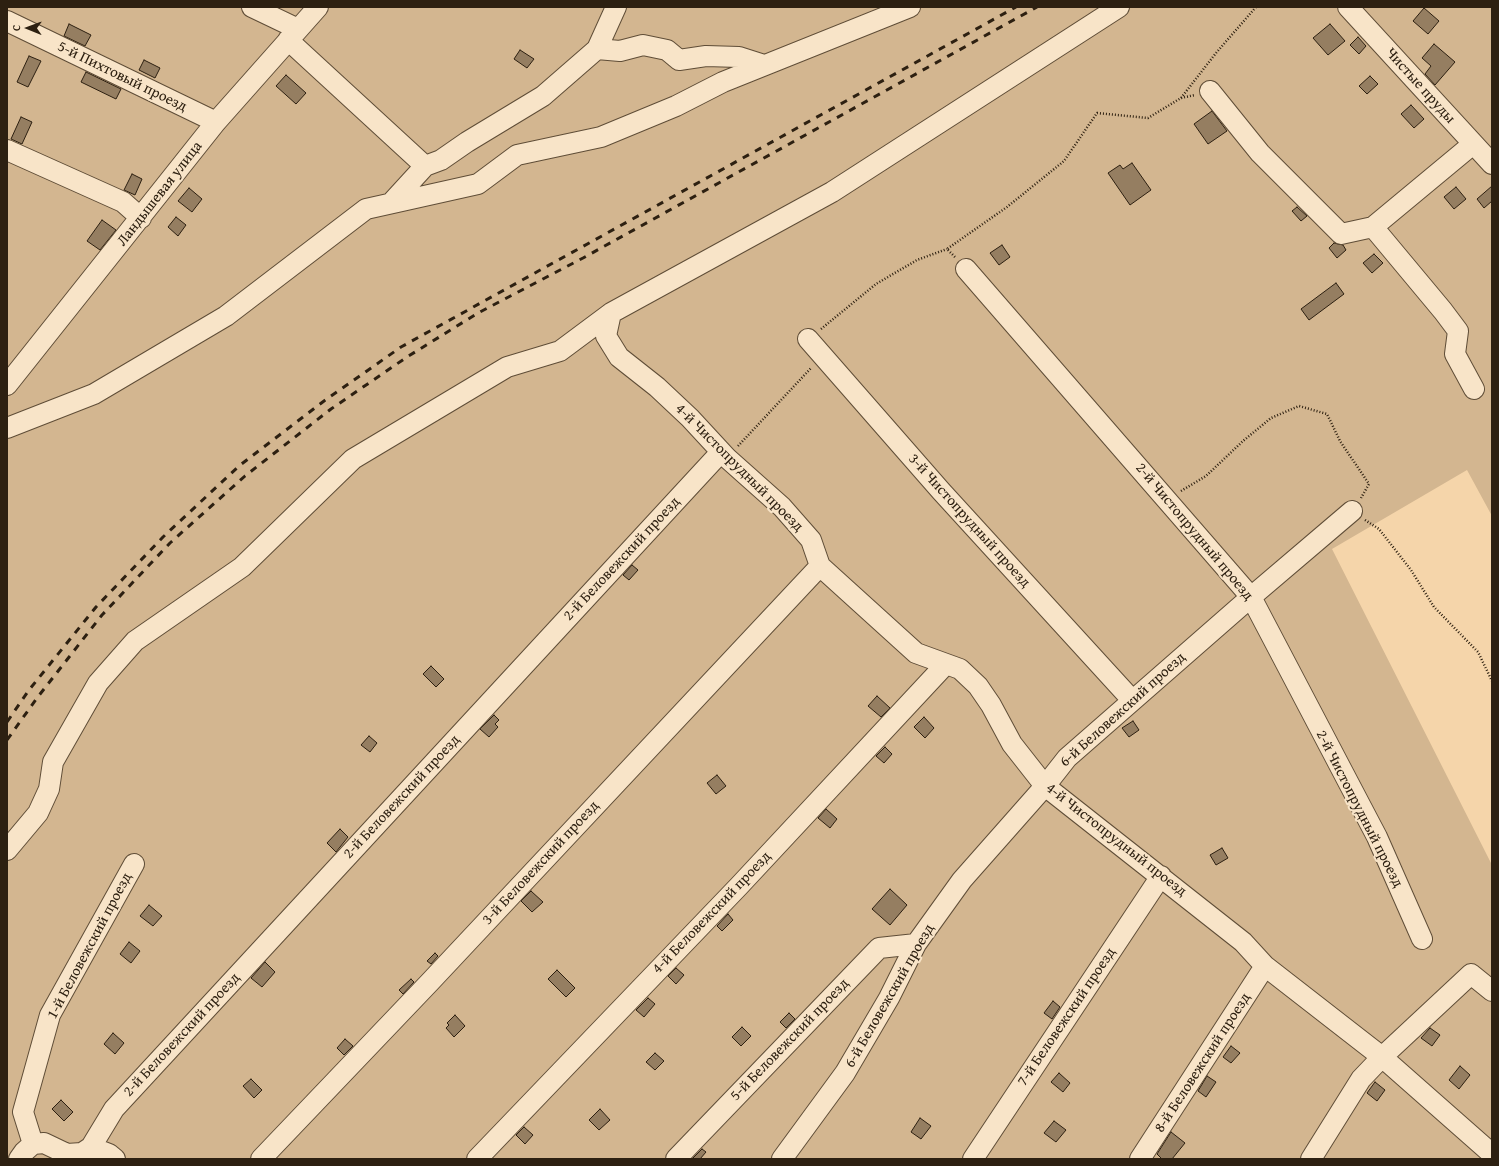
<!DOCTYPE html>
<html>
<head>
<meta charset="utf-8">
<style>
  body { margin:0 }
  #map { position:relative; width:1499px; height:1166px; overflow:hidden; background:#f5d5aa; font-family:"Gentium Book Plus",serif }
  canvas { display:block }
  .frame { position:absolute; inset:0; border:8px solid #2d2011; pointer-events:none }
  .north { position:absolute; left:8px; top:8px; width:40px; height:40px; -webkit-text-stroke:3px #f8e4c8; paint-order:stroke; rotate:271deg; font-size:11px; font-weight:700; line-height:16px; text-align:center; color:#2d2011 }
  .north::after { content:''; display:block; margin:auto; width:14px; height:18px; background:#2d2011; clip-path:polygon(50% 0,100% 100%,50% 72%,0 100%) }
</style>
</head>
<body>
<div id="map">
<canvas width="1499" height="1166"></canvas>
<div class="frame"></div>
<div class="north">С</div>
</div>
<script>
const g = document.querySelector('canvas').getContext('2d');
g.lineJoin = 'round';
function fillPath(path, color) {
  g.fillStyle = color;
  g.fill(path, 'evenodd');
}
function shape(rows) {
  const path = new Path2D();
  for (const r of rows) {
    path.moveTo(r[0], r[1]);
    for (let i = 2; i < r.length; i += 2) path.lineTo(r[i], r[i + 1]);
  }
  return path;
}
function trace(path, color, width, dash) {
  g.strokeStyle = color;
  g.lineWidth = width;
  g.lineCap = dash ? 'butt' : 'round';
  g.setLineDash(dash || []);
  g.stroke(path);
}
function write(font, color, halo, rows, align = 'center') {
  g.font = font + ' "Gentium Book Plus",serif';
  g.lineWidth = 4;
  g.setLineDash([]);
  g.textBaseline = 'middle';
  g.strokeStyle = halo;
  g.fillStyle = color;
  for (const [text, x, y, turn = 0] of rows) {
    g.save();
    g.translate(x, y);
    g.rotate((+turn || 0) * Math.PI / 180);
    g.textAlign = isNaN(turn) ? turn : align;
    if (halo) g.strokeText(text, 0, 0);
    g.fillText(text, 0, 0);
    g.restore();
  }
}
const green = shape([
  [7,7,1492,7,1492,516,1467,470,1332,549,1492,865,1492,1159,7,1159]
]);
const building = shape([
  [1424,8,1439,21,1428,34,1413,21,1424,8],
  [69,24,91,35,85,46,64,36,69,24],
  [1330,24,1345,41,1328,55,1313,38,1330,24],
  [1358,37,1366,46,1359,54,1350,45,1358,37],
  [1434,44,1455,62,1435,85,1425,74,1431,66,1422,58,1434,44],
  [520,50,534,59,527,68,514,59,520,50],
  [29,56,41,61,28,87,17,82,29,56],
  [144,60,160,68,155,78,139,70,144,60],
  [86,72,121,89,116,99,81,82,86,72],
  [286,75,306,93,296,104,276,86,286,75],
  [1370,76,1378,84,1367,94,1359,86,1370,76],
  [1411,105,1424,119,1414,128,1401,114,1411,105],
  [1212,111,1227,131,1208,144,1194,124,1212,111],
  [21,117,32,122,22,144,11,139,21,117],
  [1132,163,1151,190,1130,205,1108,173,1120,165,1123,169,1132,163],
  [132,174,142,179,135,195,124,190,132,174],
  [1492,186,1492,201,1484,208,1477,199,1492,186],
  [1456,187,1466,199,1454,209,1444,197,1456,187],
  [189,188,202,199,192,212,178,201,189,188],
  [1297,207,1307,216,1301,221,1292,211,1297,207],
  [176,217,186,225,178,236,168,227,176,217],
  [102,220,116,230,100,250,87,241,102,220],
  [1334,243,1343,245,1346,250,1337,258,1329,248,1334,243],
  [1002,245,1010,257,999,265,990,253,1002,245],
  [1374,254,1383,263,1372,273,1363,263,1374,254],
  [1336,283,1344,294,1309,320,1301,309,1336,283],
  [632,565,638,570,629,580,623,575,632,565],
  [431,666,444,679,436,687,423,674,431,666],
  [877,696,890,708,881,717,868,706,877,696],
  [494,715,499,720,495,724,498,727,489,737,480,729,494,715],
  [924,717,934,728,925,738,914,727,924,717],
  [1133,721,1139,730,1129,737,1122,728,1133,721],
  [369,736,377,743,370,752,361,745,369,736],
  [885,747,892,754,884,763,876,756,885,747],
  [717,775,726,786,716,794,707,783,717,775],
  [826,809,837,819,830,828,818,818,826,809],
  [340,829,348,837,336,852,327,843,340,829],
  [1222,848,1228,858,1216,865,1210,855,1222,848],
  [890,889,907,905,890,925,872,909,890,889],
  [531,891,543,902,532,912,521,901,531,891],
  [149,905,162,916,153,926,140,916,149,905],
  [728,914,733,920,722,931,717,926,728,914],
  [129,942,140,951,131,963,120,954,129,942],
  [435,953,438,956,431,964,427,961,435,953],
  [265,962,275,972,262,987,251,978,265,962],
  [676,968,684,975,676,984,668,976,676,968],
  [557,970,575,988,566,997,548,979,557,970],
  [411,979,414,982,403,994,399,990,411,979],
  [648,998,655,1004,644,1017,636,1010,648,998],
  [1053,1001,1060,1007,1052,1019,1044,1013,1053,1001],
  [789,1013,795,1019,786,1028,780,1022,789,1013],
  [455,1015,465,1026,454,1037,446,1028,449,1025,447,1023,455,1015],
  [742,1027,751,1036,741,1046,732,1037,742,1027],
  [1430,1028,1440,1035,1432,1046,1421,1038,1430,1028],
  [113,1033,124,1043,115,1054,104,1044,113,1033],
  [345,1039,353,1046,344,1055,337,1048,345,1039],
  [1231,1046,1240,1053,1231,1063,1223,1057,1231,1046],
  [655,1053,664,1061,655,1070,646,1062,655,1053],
  [1460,1066,1470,1075,1459,1089,1449,1080,1460,1066],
  [1059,1073,1070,1083,1063,1092,1051,1082,1059,1073],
  [1207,1076,1216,1082,1206,1097,1198,1091,1207,1076],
  [251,1079,262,1090,254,1098,243,1086,251,1079],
  [1375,1082,1385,1090,1377,1101,1367,1093,1375,1082],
  [61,1100,73,1112,64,1121,52,1109,61,1100],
  [600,1109,610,1120,599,1130,589,1120,600,1109],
  [920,1118,931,1126,921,1139,911,1132,920,1118],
  [1054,1121,1066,1130,1056,1142,1044,1133,1054,1121],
  [524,1127,533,1135,525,1144,516,1135,524,1127],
  [1171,1132,1185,1143,1172,1159,1162,1159,1157,1154,1171,1132],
  [702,1149,706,1152,700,1159,692,1159,702,1149]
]);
const path = shape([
  [1181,98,1216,53,1256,7],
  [955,257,947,249,1007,207,1064,161,1097,113,1148,118,1181,98,1195,95],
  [821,329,876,284,917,260,947,249],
  [738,446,811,368],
  [1181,491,1206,476,1243,441,1271,418,1299,406,1327,414,1340,441,1369,484,1361,498],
  [1365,520,1379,529,1411,570,1434,607,1478,652,1492,681]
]);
const minor = shape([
  [252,7,298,29],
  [1348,7,1492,164],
  [7,21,216,122],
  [288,40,425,166,392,202],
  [597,49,620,51,643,45,667,50,679,60,706,56,739,57,764,65],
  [1210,91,1260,153,1341,234,1373,227,1443,311,1458,331,1455,354,1474,389],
  [7,150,123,202,141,218],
  [425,166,441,160,467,142,543,96,597,49,616,7],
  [1373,227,1473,144],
  [966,269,1251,597,1377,837,1422,939],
  [611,313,606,336,619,357,657,387,690,418,727,458,782,507,811,540,820,566,916,653,960,669,978,686,991,705,1012,744,1045,786,1243,942,1265,966,1382,1057,1492,1154],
  [808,339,941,491,1132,700],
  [7,385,216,122,318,7],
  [7,428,94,394,226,316,366,209,478,184,517,155,601,137,676,106,723,82,910,7],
  [7,850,38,813,49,789,53,762,98,683,135,641,242,567,353,459,507,367,560,351,611,313,832,192,1119,7],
  [33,1144,23,1112,50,1015,134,864],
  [91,1147,114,1109,721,452],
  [19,1159,24,1152,33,1144,44,1143,67,1154,82,1153,91,1147,109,1154,115,1159],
  [261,1159,429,983,820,566],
  [477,1159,739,886,945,665],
  [676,1159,879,948,916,944],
  [782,1159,845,1073,889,998,916,944,962,880,1045,786,1067,758,1251,597,1352,511],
  [973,1159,1161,876],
  [1140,1159,1265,966],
  [1311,1159,1361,1079,1382,1057,1471,974,1492,991]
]);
const rail = shape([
  [7,722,29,690,96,607,163,537,239,466,324,401,401,347,1016,7],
  [7,740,37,698,102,615,170,543,245,476,331,409,407,357,478,313,583,258,1037,7]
]);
const streetNames = [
  ["5-й Пихтовый проезд",122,77,26],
  ["Чистые пруды",1420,86,48],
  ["Ландышевая улица",160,194,-52],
  ["4-й Чистопрудный проезд",739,468,45],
  ["3-й Чистопрудный проезд",969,521,48],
  ["2-й Чистопрудный проезд",1194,532,50],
  ["2-й Беловежский проезд",622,559,-47],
  ["6-й Беловежский проезд",1123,710,-42],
  ["2-й Беловежский проезд",402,797,-47],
  ["2-й Чистопрудный проезд",1359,809,63],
  ["4-й Чистопрудный проезд",1116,840,38],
  ["3-й Беловежский проезд",541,863,-47],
  ["4-й Беловежский проезд",712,913,-46],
  ["1-й Беловежский проезд",90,946,-62],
  ["6-й Беловежский проезд",890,996,-60],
  ["7-й Беловежский проезд",1067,1017,-56],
  ["2-й Беловежский проезд",182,1035,-47],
  ["5-й Беловежский проезд",790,1040,-46],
  ["8-й Беловежский проезд",1203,1063,-57]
];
fillPath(green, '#d3b690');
fillPath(building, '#957e61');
trace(building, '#2d2011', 1);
trace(minor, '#5f4d37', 22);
trace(path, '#2d2011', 2.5, [1, 2]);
trace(minor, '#f8e4c8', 20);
trace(rail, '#2d2011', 3, [7, 7]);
write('15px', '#2d2011', '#f8e4c8', streetNames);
</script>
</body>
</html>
